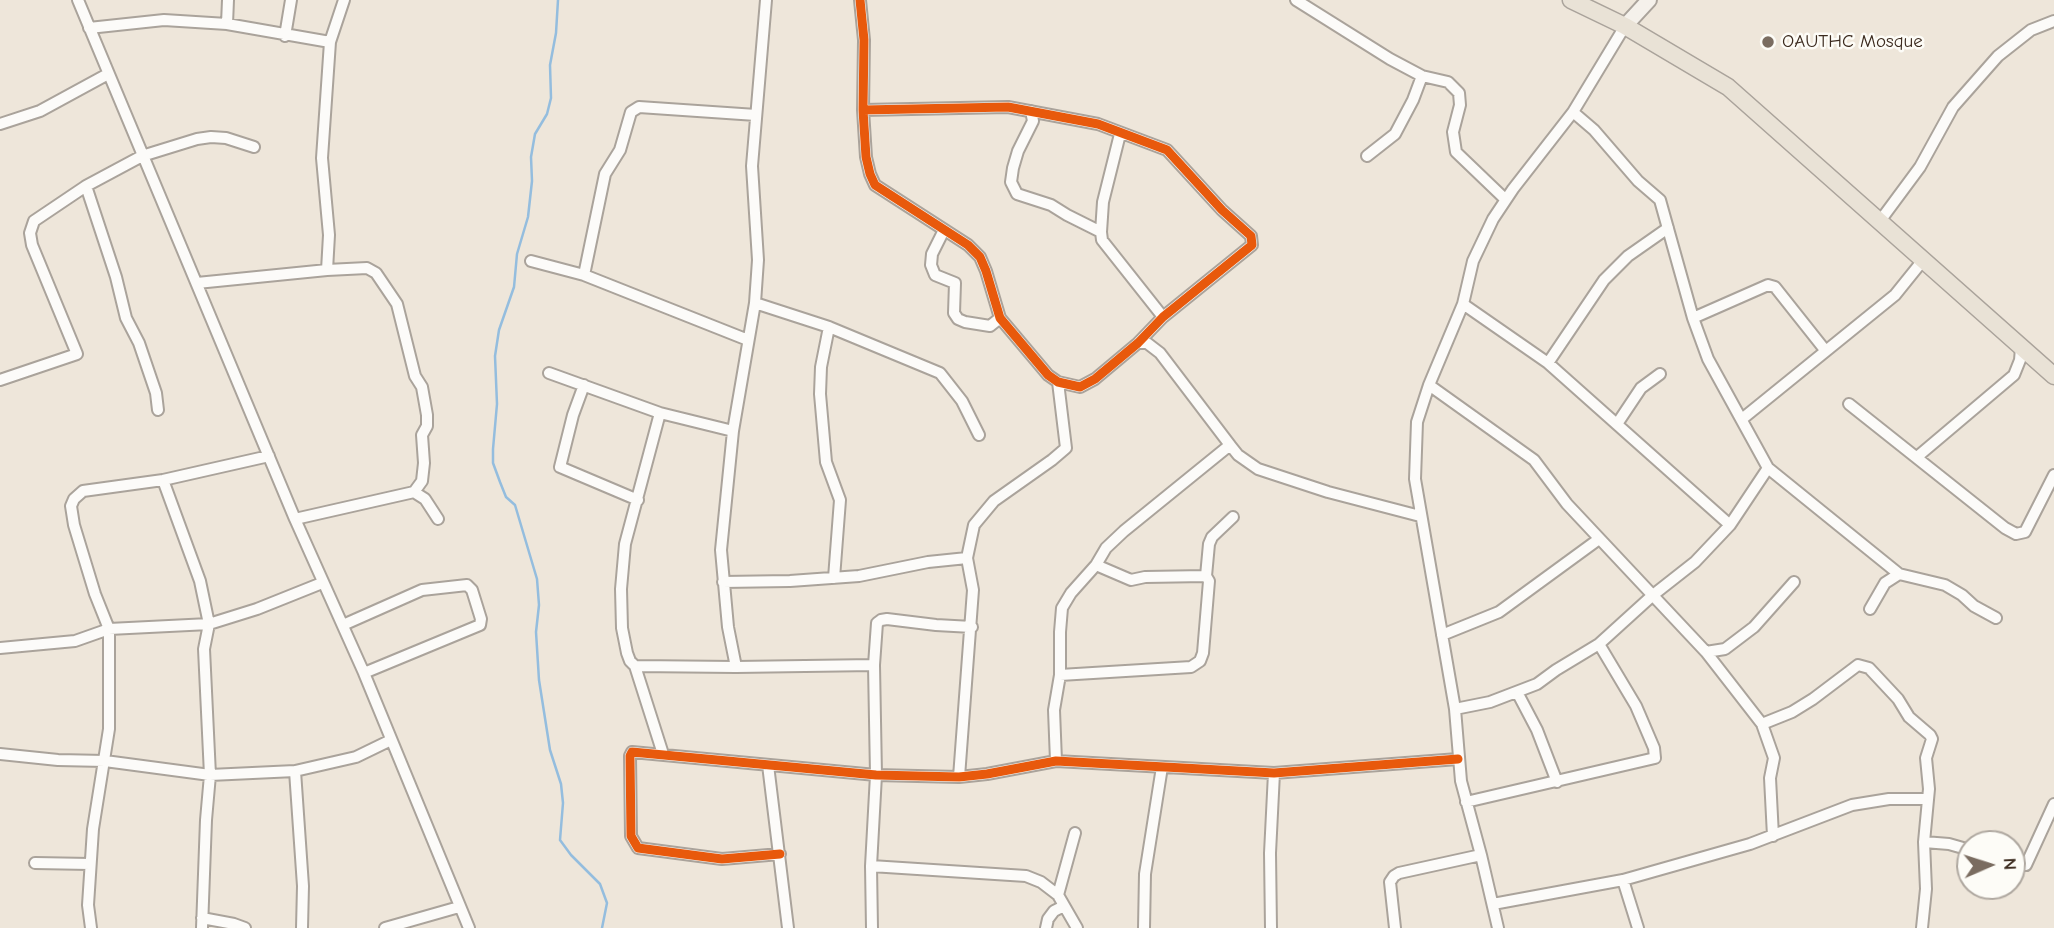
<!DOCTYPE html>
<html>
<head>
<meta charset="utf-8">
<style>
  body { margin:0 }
  #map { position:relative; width:2054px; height:928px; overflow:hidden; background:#eee6da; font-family:"Comic Neue",sans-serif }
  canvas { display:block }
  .north { position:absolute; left:1956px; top:830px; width:70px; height:70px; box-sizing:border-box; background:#fdfcf7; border:2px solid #afa8a0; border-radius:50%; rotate:87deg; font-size:19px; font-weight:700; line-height:28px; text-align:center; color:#3b2a1e }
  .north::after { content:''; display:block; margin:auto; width:24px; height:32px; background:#7a6c60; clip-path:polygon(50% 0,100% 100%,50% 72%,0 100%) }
</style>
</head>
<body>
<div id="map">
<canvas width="2054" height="928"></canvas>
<div class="north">N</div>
</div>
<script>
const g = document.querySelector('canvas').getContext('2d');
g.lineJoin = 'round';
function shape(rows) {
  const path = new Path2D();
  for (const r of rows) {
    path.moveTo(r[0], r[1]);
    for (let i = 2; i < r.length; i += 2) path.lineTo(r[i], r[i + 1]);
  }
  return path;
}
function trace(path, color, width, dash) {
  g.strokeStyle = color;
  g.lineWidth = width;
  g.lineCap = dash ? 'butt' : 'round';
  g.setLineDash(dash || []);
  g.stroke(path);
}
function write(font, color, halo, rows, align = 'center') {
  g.font = font + ' "Comic Neue",sans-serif';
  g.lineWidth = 5;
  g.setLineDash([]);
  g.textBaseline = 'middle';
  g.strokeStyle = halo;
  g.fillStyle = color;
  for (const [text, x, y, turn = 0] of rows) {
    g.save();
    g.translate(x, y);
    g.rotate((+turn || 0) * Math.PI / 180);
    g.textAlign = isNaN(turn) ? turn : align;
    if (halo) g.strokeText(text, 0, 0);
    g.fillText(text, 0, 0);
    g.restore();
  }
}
const stream = shape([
  [558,0,556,33,550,65,551,98,547,114,535,134,531,157,532,181,528,217,517,254,514,287,499,330,495,356,497,404,493,449,493,463,500,482,506,497,515,505,537,579,539,605,536,632,539,680,550,750,561,784,563,803,560,840,571,855,600,884,607,903,602,928]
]);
const street = shape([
  [78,0,295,519,364,673,469,928],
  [860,0,864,40,863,110,866,157,870,174,875,185,968,245,980,257,986,271,1000,318,1048,375,1058,382,1080,387,1095,379,1138,343,1163,317,1252,245,1251,236,1222,210,1167,150,1098,124,1008,107,863,110],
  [1296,0,1390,59,1422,76,1448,82,1459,93,1460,105,1453,132,1456,152,1505,199],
  [227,24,228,0],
  [89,28,164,20,227,24,330,42],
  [285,36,291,0],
  [1031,111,1033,121,1018,151,1013,168,1011,182,1017,194,1051,205,1067,215,1101,232],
  [1573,112,1594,130,1638,181,1660,200,1693,318,1708,359,1768,468,1899,574,1945,585,1962,595,1974,606,1996,618],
  [0,124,40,111,108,74],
  [1120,134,1103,202,1101,232,1102,240,1163,317],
  [1367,156,1395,134,1413,100,1422,76],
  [86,186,116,277,126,318,139,343,156,393,158,410],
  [1880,221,1920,167,1953,107,1998,56,2031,30,2054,21],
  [944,230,932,254,931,265,935,275,955,283,954,313,958,319,965,322,990,326,1000,318],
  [531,261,584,275,748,340],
  [327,270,329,235,322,158,330,42,344,0],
  [584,275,605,174,620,150,631,112,639,107,756,115],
  [197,283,327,270,367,268,376,273,397,304,415,376,422,387,427,415,427,426,422,435,424,463,422,481,414,492],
  [755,303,829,327,940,373,962,401,979,435],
  [1463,304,1548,363,1730,525],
  [1693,318,1768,285,1775,287,1825,350],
  [829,327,821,367,820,394,826,462,840,500,834,578],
  [1138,343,1147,343,1160,353,1230,445,1238,455,1258,469,1328,492,1420,516],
  [1548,363,1604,280,1628,256,1668,228],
  [549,373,660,413,733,431],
  [0,380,77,354,32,245,30,233,34,221,86,186,142,156,197,139,211,137,226,138,254,147],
  [584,385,573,415,560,467,638,500],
  [1429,385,1534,460,1567,504,1706,652,1762,724,1774,758,1770,778,1773,836],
  [1849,404,2005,528,2016,534,2025,532,2054,475],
  [660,413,625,544,621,589,622,628,627,653,630,661,635,666,663,754],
  [1742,419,1895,295,1924,259],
  [1617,424,1641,388,1660,374],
  [1917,457,2014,375,2020,360,2021,348],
  [163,480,200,581,209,624,204,649,210,775,206,820,202,928],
  [295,519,414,492,425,499,438,519],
  [1096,565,1131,580,1145,577,1206,576],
  [723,582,790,581,859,576,928,562,967,558],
  [1870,609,1885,583,1899,574],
  [343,625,422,590,467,585,472,590,481,619,480,625,364,673],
  [1442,635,1499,612,1599,539],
  [0,648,75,641,109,629,209,624,257,609,322,583],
  [1706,652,1725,649,1754,627,1794,582],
  [635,666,736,667,874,665],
  [736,667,728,627,721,550,733,431,755,303,758,260,752,166,766,0],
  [1060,675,1191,667,1200,661,1203,653,1209,581,1206,576,1209,544,1212,537,1233,517],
  [1517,692,1537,730,1557,782],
  [1455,709,1490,702,1537,684,1556,670,1599,644,1653,595,1695,562,1730,525,1768,468],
  [1762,724,1792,712,1813,699,1858,665,1869,668,1898,699,1909,717,1930,735,1932,739,1926,758,1929,789,1924,842,1926,889,1922,928],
  [0,754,58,760,105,761,210,775,295,771,356,757,391,740],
  [1056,761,1054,710,1060,675,1060,632,1062,608,1071,593,1096,565,1106,548,1124,531,1230,445],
  [768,765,788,928],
  [295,771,303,886,302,928],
  [959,777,973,590,967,558,974,525,994,501,1052,460,1066,448,1058,382],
  [1466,802,1655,758,1654,748,1636,706,1599,644],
  [1924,842,1949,844,1970,850],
  [780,854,722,859,638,848,631,836,630,756,632,752,876,775,959,777,987,774,1056,761,1274,773,1458,759],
  [2012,862,2026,865,2054,804],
  [35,863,90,864],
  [871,866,1026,876,1041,882,1058,895,1077,928],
  [1623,880,1638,928],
  [1058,895,1075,833],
  [1493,904,1623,880,1750,844,1852,805,1889,799,1927,799],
  [202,918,234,924,245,928],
  [91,928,88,905,93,829,109,729,109,629,95,594,74,525,71,506,74,499,83,491,163,480,269,456],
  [385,928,459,907],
  [872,928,871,866,876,775,874,665,877,623,881,620,887,619,936,625,972,627],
  [1046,928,1048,919,1054,911,1064,906],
  [1144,928,1145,874,1162,767],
  [1271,928,1270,853,1274,773],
  [1395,928,1390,882,1394,876,1399,873,1481,855],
  [1498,928,1481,855,1461,781,1455,709,1415,479,1417,422,1429,385,1463,304,1473,261,1493,219,1513,189,1573,112,1625,26]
]);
const secondary = shape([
  [1625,26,1649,0]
]);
const primary = shape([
  [1571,0,1625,26,1728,87,2054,376]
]);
const cycleway = shape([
  [860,0,864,40,863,110,866,157,870,174,875,185,968,245,980,257,986,271,1000,318,1048,375,1058,382,1080,387,1095,379,1138,343,1163,317,1252,245,1251,236,1222,210,1167,150,1098,124,1008,107,863,110],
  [780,854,722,859,638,848,631,836,630,756,632,752,876,775,959,777,987,774,1056,761,1274,773,1458,759]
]);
const markers = [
  [1768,42,7,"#7a6c60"]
];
const poiNames = [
  ["OAUTHC Mosque",1782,42]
];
trace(stream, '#94bdde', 2.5);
trace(street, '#aaa39b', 14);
trace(secondary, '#aaa39b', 18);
trace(primary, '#aaa39b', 19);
trace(street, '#fcfbf9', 10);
trace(secondary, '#f5f1eb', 14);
trace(primary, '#e9e2d6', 16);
trace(cycleway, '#e8590c', 9);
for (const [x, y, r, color] of markers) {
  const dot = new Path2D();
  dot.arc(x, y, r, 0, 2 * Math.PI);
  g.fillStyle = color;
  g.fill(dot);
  trace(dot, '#fdfcf7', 2.5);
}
write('19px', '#3b2a1e', '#fdfcf7', poiNames, 'left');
</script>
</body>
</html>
